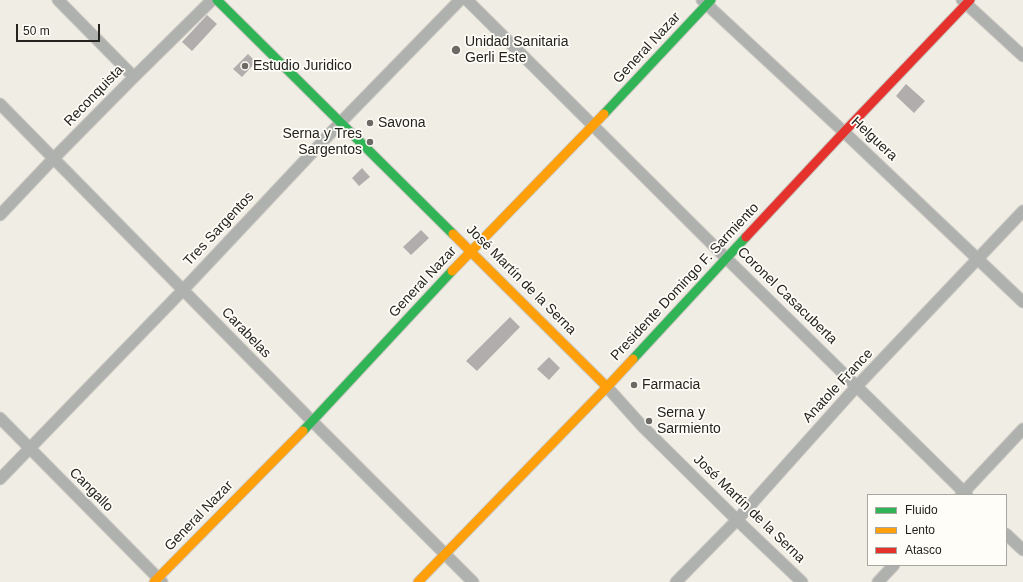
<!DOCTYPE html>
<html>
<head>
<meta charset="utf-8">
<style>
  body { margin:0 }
  #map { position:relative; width:1023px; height:582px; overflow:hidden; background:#f0ede5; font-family:Helvetica,sans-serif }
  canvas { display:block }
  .legend { position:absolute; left:867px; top:494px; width:140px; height:72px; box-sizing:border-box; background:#fffdf7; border:1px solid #a8a6a0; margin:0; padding:5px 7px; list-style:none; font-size:12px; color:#25231e }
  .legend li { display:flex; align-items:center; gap:8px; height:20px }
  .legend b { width:20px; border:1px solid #a8a6a0 }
  .scale { position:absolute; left:16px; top:24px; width:84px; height:18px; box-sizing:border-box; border:2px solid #25231e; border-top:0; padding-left:5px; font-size:12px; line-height:14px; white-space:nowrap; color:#25231e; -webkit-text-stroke:3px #fffdf7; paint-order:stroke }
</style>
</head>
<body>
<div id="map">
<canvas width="1023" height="582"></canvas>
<ul class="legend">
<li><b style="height:5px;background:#30b455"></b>Fluido</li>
<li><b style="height:5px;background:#ff9f0a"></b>Lento</li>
<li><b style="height:5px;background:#e5322d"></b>Atasco</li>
</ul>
<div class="scale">50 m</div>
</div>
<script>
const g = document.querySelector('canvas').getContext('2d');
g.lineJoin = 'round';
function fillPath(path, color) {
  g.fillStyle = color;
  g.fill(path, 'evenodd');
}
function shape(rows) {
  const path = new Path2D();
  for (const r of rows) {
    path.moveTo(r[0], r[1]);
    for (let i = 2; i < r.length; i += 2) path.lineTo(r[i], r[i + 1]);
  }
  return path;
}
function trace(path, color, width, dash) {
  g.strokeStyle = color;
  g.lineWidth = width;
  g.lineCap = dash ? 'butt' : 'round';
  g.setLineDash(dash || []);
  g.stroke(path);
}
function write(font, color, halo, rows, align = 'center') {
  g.font = font + ' Helvetica,sans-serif';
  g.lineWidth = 3.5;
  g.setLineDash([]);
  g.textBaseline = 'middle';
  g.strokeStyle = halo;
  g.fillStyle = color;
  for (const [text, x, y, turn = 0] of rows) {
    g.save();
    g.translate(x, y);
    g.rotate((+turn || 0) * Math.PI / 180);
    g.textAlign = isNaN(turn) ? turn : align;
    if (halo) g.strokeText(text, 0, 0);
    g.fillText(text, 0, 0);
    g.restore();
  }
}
const building = shape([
  [207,15,217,24,192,51,182,42],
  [248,54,256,62,242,77,233,69],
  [906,84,925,101,914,113,896,96],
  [362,168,370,177,359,186,352,178],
  [421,230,429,238,411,255,403,247],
  [510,317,520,327,477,371,466,361],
  [549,357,560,368,549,380,537,369]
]);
const street = shape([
  [58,0,134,77],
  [467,0,726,258,967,495],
  [702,0,844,132,1023,302],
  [962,0,1023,56],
  [0,104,312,421,473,582],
  [0,215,53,159,134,77,212,0],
  [607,387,643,427,737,520,802,582],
  [0,418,162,582],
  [0,479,183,290,340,123,460,0],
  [961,495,1023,429],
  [1006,534,1023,550],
  [676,582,737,520,857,386,1023,211],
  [878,582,894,565]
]);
const fast = shape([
  [217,0,453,234],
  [604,114,711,0],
  [633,359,746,237],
  [303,431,452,271]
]);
const slow = shape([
  [453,234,607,387],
  [452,271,604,114],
  [154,582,303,431],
  [418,582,607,387,633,359]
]);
const jam = shape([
  [746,237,844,132,970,0]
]);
const markers = [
  [456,50,5,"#6c6a64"],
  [245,66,4,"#6c6a64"],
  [370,123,4,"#6c6a64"],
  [370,142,4,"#6c6a64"],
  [634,385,4,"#6c6a64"],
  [649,421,4,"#6c6a64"]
];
const poiNames = [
  ["Unidad Sanitaria",465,42],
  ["Gerli Este",465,58],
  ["Estudio Juridico",253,66],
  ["Savona",378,123],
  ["Serna y Tres",362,134,"right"],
  ["Sargentos",362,150,"right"],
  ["Farmacia",642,385],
  ["Serna y",657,413],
  ["Sarmiento",657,429]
];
const streetNames = [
  ["General Nazar",647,48,-47],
  ["Reconquista",94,96,-46],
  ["Helguera",874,139,43],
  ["Tres Sargentos",219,229,-47],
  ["José Martín de la Serna",521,280,45],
  ["General Nazar",423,282,-47],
  ["Presidente Domingo F. Sarmiento",685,282,-47],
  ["Coronel Casacuberta",787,296,44],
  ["Carabelas",246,333,46],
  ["Anatole France",838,386,-47],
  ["Cangallo",91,490,45],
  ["José Martín de la Serna",749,509,44],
  ["General Nazar",199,516,-46]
];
fillPath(building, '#b0adac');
trace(street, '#cbc8c2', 13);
trace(fast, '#cbc8c2', 11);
trace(slow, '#cbc8c2', 11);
trace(jam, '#cbc8c2', 11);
trace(street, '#afb1af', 11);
trace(fast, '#30b455', 9);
trace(slow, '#ff9f0a', 9);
trace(jam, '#e5322d', 9);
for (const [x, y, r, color] of markers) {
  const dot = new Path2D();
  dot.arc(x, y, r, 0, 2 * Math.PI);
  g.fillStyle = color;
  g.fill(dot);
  trace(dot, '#fffdf7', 1.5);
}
write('14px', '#25231e', '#fffdf7', poiNames, 'left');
write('14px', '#25231e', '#fffdf7', streetNames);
</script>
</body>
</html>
